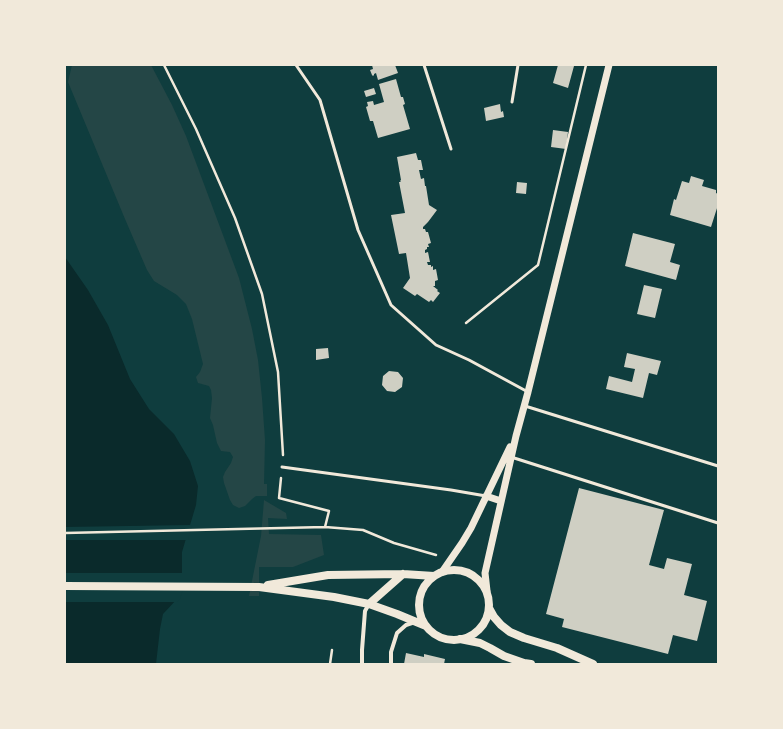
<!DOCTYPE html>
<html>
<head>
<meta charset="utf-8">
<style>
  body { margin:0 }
  #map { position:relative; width:783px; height:729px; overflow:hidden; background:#0f3d3e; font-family:Manrope,sans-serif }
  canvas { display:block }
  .frame { position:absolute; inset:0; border:66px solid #f1e9da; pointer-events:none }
</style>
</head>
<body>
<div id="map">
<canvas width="783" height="729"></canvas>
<div class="frame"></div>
</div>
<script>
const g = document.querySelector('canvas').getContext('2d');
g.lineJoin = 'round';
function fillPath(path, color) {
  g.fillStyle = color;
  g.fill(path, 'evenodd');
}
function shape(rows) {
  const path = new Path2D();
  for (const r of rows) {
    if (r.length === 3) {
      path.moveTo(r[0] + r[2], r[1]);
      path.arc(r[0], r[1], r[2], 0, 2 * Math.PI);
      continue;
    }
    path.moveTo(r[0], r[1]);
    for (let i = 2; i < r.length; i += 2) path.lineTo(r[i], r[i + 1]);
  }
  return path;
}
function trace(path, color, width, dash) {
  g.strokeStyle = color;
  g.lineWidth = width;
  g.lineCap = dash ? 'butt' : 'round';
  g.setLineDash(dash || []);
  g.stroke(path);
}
const green = shape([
  [72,65,151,65,172,105,186,136,239,278,252,329,258,360,262,398,265,440,264,484,267,484,267,496,256,496,252,499,245,506,239,508,233,505,230,500,224,483,223,477,225,472,231,463,233,457,230,452,221,451,217,443,213,425,210,418,212,398,211,390,209,386,198,383,196,377,200,372,203,364,192,319,186,304,177,295,154,281,147,270,125,219,68,82],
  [264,500,286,513,287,519,268,518,269,534,321,535,324,555,293,567,259,567,259,596,249,596,261,536]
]);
const water = shape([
  [65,257,88,290,108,325,130,379,149,409,174,434,190,461,198,486,196,505,182,552,182,585,178,598,163,614,160,629,156,664,65,664]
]);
const pier = shape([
  [192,525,188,540,65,540,65,527],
  [65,573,184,573,184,586,180,599,177,602,65,602]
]);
const building = shape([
  [372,65,395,65,398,73,378,80,376,73,374,74,374,75,373,76,372,75,370,70,373,69],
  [558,65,571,65,574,66,568,88,553,83],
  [396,79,401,97,403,97,405,104,403,105,410,129,378,138,373,121,370,121,366,107,368,106,367,102,373,101,374,105,384,102,379,84],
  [374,88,376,94,366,97,364,91],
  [500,104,501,112,503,111,504,117,486,121,484,108],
  [553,130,568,132,566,149,551,147],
  [416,153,418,160,421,160,423,170,419,170,421,179,424,178,425,186,426,186,429,205,437,210,428,222,423,227,423,229,425,229,426,232,428,232,431,243,428,244,429,247,427,247,427,249,425,250,425,253,428,252,430,262,427,262,428,265,431,265,431,267,433,266,433,270,436,269,438,280,435,281,435,286,433,286,438,290,437,291,440,293,433,302,431,300,429,302,417,294,415,296,403,288,410,278,406,253,399,254,391,215,405,213,399,182,401,182,400,181,401,180,397,157],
  [691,176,704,180,702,186,716,190,716,193,718,194,718,205,711,227,670,215,674,199,676,200,682,181,689,183],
  [517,182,527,183,526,194,516,193],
  [633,233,675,244,670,262,680,265,676,280,625,266],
  [644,285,662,289,655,318,637,314],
  [328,348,329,358,316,360,316,349],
  [627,353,661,361,657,375,649,373,643,398,606,389,609,376,632,382,635,369,624,367],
  [389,371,398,372,403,378,402,387,395,392,387,391,382,385,383,376],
  [579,488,664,510,649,565,664,569,667,558,692,564,684,595,707,601,697,641,673,635,668,654,562,627,564,619,546,614],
  [406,653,424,657,424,654,445,659,444,664,404,664]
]);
const path = shape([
  [164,65,196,129,235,218,262,294,278,372,283,455],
  [466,323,538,265,586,65],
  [281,478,279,498,329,511,325,527],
  [65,533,325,527,363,530,394,543,436,555],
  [330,664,332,650]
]);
const service = shape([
  [296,65,320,100,358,230,391,305,436,345,469,360,528,392],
  [424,65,451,149],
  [512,102,518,65],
  [525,406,718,466],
  [511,457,718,523],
  [282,467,451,490,486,496]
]);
const minor = shape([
  [362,664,362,650,365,611,369,604],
  [391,664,391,652,397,633,406,625,415,622]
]);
const tertiary = shape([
  [486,496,501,501],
  [442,572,462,543,471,528,510,447],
  [487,591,485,573,516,436,528,392,609,65]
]);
const secondary = shape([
  [454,605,35],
  [268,585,328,575,403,574,434,576],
  [65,586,259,587,334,597,369,604,397,614,426,626],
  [369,604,403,574],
  [489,608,494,617,501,625,510,632,524,638,557,648,593,664],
  [460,639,480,643,490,648,504,656,524,663,531,664]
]);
fillPath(green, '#244646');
fillPath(water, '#0a2a2b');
fillPath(pier, '#0f3d3e');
fillPath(building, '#cfcfc3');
trace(path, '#f1e9da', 2.5);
trace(service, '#f1e9da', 3);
trace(minor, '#f1e9da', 4);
trace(tertiary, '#f1e9da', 7);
trace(secondary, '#f1e9da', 8);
</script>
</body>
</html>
